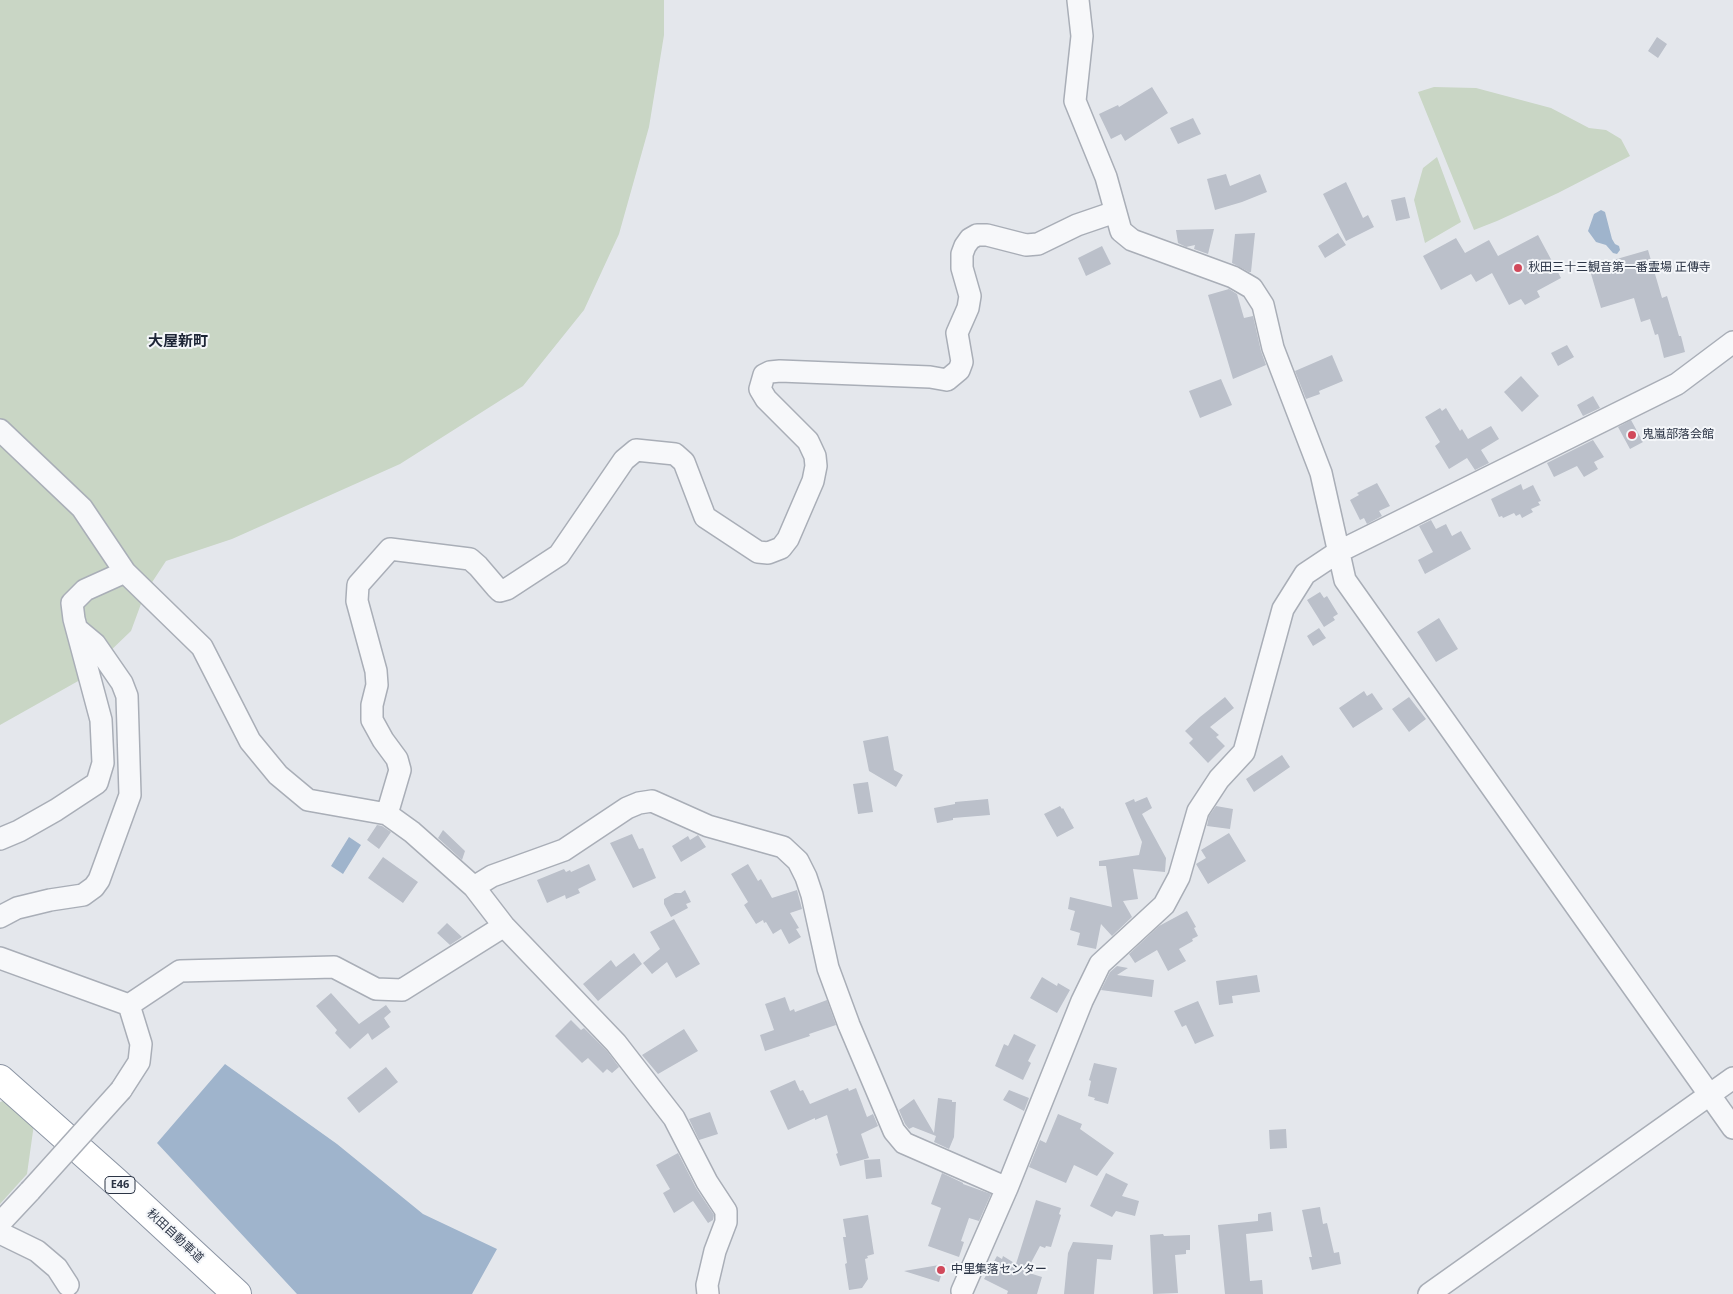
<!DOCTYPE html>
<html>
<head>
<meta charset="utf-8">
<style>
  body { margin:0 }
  canvas { display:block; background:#e4e7ec }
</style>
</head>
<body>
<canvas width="1733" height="1294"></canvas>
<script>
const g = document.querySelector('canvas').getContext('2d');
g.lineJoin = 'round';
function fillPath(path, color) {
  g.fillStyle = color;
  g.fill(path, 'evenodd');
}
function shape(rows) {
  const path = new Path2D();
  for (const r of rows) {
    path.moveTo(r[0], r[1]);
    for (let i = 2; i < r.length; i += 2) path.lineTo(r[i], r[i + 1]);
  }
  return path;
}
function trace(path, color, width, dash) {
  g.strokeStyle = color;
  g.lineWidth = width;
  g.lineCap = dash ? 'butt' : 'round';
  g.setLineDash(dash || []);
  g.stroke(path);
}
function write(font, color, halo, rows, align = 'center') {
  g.font = font + ' "Open Sans","Noto Sans JP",sans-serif';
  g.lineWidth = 4;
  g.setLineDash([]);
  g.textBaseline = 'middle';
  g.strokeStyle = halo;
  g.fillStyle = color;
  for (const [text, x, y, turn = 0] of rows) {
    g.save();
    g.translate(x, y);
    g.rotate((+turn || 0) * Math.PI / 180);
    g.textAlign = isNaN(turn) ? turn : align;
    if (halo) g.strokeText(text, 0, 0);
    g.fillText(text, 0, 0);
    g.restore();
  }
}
const green = shape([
  [0,0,664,0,664,35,649,127,619,234,584,310,523,386,400,464,232,539,166,561,145,593,131,631,80,680,0,725],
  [1434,87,1476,88,1551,108,1589,128,1606,130,1621,139,1630,156,1558,193,1497,221,1474,230,1418,92],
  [1437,157,1461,222,1425,243,1414,200,1423,168],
  [9,1099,34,1124,27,1174,0,1204,0,1102]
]);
const water = shape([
  [1601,210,1605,212,1612,239,1615,244,1619,246,1620,250,1617,254,1613,253,1606,245,1596,242,1588,231,1594,214],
  [349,837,361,845,343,874,331,866],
  [225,1064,337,1144,423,1214,497,1249,472,1294,297,1294,157,1143]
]);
const building = shape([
  [1657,37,1667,44,1658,58,1648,51],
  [1152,87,1168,113,1125,141,1121,134,1111,139,1099,114,1118,105,1119,107],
  [1193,118,1201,134,1178,144,1170,128],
  [1226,174,1230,186,1260,174,1267,192,1242,202,1215,210,1207,179],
  [1346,182,1363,218,1368,215,1374,227,1346,241,1323,194],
  [1405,197,1410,218,1396,221,1391,200],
  [1214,229,1208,254,1194,249,1195,245,1186,247,1178,243,1176,230],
  [1255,233,1251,272,1249,272,1232,263,1235,234],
  [1338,233,1346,245,1325,258,1318,246],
  [1538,235,1561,278,1537,291,1540,297,1525,305,1521,299,1509,305,1492,273,1476,282,1471,274,1441,290,1423,256,1456,238,1465,253,1489,240,1498,256],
  [1102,246,1111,264,1086,276,1078,258],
  [1648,250,1662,298,1667,296,1679,336,1681,336,1685,352,1664,358,1658,334,1655,335,1650,319,1641,322,1634,298,1601,308,1589,267],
  [1229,289,1237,294,1244,318,1253,316,1261,351,1266,365,1233,379,1208,295],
  [1567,345,1574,357,1558,366,1551,353],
  [1332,355,1343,381,1319,391,1320,394,1306,399,1295,371],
  [1521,376,1539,396,1522,412,1504,392],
  [1221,379,1232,405,1200,418,1189,391],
  [1593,396,1600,408,1583,416,1577,405],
  [1440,408,1442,411,1446,408,1460,431,1462,429,1468,439,1491,426,1499,439,1481,450,1489,463,1475,470,1467,458,1449,469,1435,446,1440,442,1425,417],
  [1631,420,1643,442,1630,449,1618,427],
  [1593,440,1604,457,1594,462,1598,469,1584,477,1577,466,1554,477,1547,463],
  [1377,483,1390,506,1379,511,1382,516,1367,524,1364,518,1360,520,1350,500,1359,495,1357,493],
  [1521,484,1523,490,1533,485,1541,501,1538,502,1540,505,1531,509,1533,512,1522,518,1520,514,1516,516,1514,513,1503,518,1502,516,1499,517,1491,499],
  [1431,520,1436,529,1446,524,1452,536,1461,531,1471,549,1425,574,1418,560,1433,552,1419,526],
  [1320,592,1324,598,1327,596,1338,614,1333,617,1335,620,1324,627,1307,600],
  [1439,618,1458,649,1436,662,1417,632],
  [1319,628,1326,638,1313,646,1307,636],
  [1364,691,1367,696,1372,693,1383,709,1353,728,1339,708],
  [1225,697,1234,708,1210,727,1219,735,1216,737,1225,746,1208,763,1189,743,1193,739,1185,731,1200,717],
  [1409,697,1426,719,1409,732,1392,709],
  [888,736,894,770,903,775,896,787,869,771,863,741],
  [1282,755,1290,767,1254,792,1246,779],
  [868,782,873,812,858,814,853,784],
  [1147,797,1152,808,1142,814,1166,858,1165,872,1133,869,1138,899,1123,901,1132,917,1112,936,1101,924,1096,949,1077,945,1080,933,1070,930,1075,911,1068,909,1070,897,1112,907,1106,866,1099,866,1099,861,1139,855,1142,842,1125,803,1134,799,1135,802],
  [988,799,990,815,953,818,953,820,937,823,934,808,955,804,955,802],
  [1060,806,1062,809,1063,808,1074,828,1057,837,1044,814],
  [1216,806,1233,809,1230,829,1207,826,1209,816],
  [377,825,382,826,391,832,379,849,367,840],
  [443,830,465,851,462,860,438,838],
  [1229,833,1246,861,1208,884,1196,864,1206,858,1201,850],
  [632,834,639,849,643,848,656,878,633,888,610,843],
  [698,835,706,847,681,862,672,846,688,836,690,840],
  [383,857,418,882,403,903,368,878],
  [589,864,596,880,578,889,580,893,566,899,565,895,547,903,537,880,564,869,566,872,570,870,571,872],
  [748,864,758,881,761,879,772,898,797,890,802,909,790,913,799,928,796,929,801,937,789,944,781,929,773,934,766,922,764,923,763,920,756,924,744,905,748,902,731,874],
  [685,890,691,902,686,904,688,908,671,917,664,904,664,899,675,893,681,893],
  [1187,911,1196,927,1194,928,1198,936,1192,939,1193,941,1179,949,1186,961,1168,971,1157,950,1135,963,1129,954,1159,926],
  [674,919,700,964,676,978,667,962,652,974,643,963,660,949,650,932],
  [447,923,462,937,450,945,437,933],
  [634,953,642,964,598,1001,583,984,611,960,616,967],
  [1117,966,1128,968,1117,975,1154,980,1152,997,1101,990,1110,972],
  [1257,975,1260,992,1232,996,1233,1003,1219,1005,1216,981],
  [1042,977,1057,986,1058,983,1070,990,1057,1013,1030,998],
  [331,993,359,1024,386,1005,391,1012,384,1018,390,1027,372,1040,368,1033,350,1049,335,1033,337,1030,316,1006],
  [785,997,790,1011,794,1009,795,1012,827,1000,836,1025,809,1034,810,1036,765,1051,760,1035,774,1030,765,1004],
  [1198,1001,1214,1036,1195,1044,1186,1025,1182,1027,1174,1011],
  [571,1020,581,1030,584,1028,607,1051,619,1067,612,1073,607,1069,603,1073,588,1058,582,1063,555,1036],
  [684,1029,698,1051,658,1074,642,1055],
  [1014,1034,1036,1045,1028,1061,1031,1063,1023,1080,995,1066,1004,1044,1008,1046],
  [1094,1063,1117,1068,1108,1104,1094,1100,1095,1098,1088,1096,1091,1081,1089,1080],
  [386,1067,398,1082,359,1113,347,1098],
  [795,1080,800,1091,803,1090,810,1104,848,1088,849,1091,856,1088,867,1117,873,1114,878,1126,861,1134,869,1158,840,1166,836,1154,838,1153,827,1115,815,1120,815,1118,788,1130,770,1091],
  [1009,1090,1029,1098,1024,1111,1003,1100],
  [938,1098,952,1100,952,1102,956,1102,954,1137,949,1149,934,1142,936,1136,913,1127,909,1129,905,1124,899,1110,914,1099,934,1133],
  [710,1112,718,1134,699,1140,689,1119],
  [1058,1114,1082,1124,1080,1129,1114,1153,1097,1176,1074,1165,1066,1183,1029,1167,1040,1140,1046,1143],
  [1286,1129,1287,1148,1270,1149,1269,1130],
  [678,1153,696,1188,714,1215,713,1220,708,1223,693,1201,674,1213,663,1193,670,1189,656,1165],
  [880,1159,882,1177,866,1179,864,1160],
  [942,1173,963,1183,963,1184,991,1194,979,1221,969,1218,961,1241,964,1242,959,1257,928,1246,941,1208,931,1204],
  [1106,1173,1128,1184,1122,1196,1139,1201,1135,1216,1116,1211,1112,1217,1090,1206],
  [1036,1200,1061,1208,1059,1214,1061,1215,1051,1247,1046,1246,1045,1248,1040,1246,1026,1272,1042,1277,1037,1294,1007,1294,1008,1291,984,1279,997,1256,1002,1259,1003,1256,1016,1264],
  [1320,1207,1323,1224,1327,1223,1334,1253,1339,1252,1341,1264,1312,1270,1309,1257,1312,1257,1302,1210],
  [1271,1212,1273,1231,1246,1234,1250,1281,1262,1280,1263,1294,1225,1294,1218,1225,1258,1221,1258,1214],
  [868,1215,874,1254,867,1256,868,1258,865,1259,868,1279,862,1288,849,1290,845,1264,847,1263,843,1237,846,1237,843,1219],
  [1163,1234,1164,1236,1190,1235,1190,1250,1186,1250,1186,1254,1175,1255,1178,1293,1153,1294,1150,1235],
  [1073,1242,1113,1245,1111,1260,1097,1259,1094,1294,1064,1294,1068,1253],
  [945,1264,939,1282,904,1271]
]);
const minor = shape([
  [1078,0,1082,36,1075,101,1106,177,1121,231,1132,240,1233,277,1252,288,1263,305,1273,348,1321,473,1345,580,1733,1128],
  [0,430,82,508,125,572,202,647,250,741,278,775,308,800,387,814,412,832,474,887,504,926,616,1043,674,1118,707,1182,726,1211,726,1222,715,1251,707,1285,708,1294],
  [387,814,400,770,397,759,383,740,372,720,372,705,377,685,376,671,357,601,358,585,390,549,470,559,478,566,496,587,500,591,507,589,559,555,624,460,636,450,675,454,684,462,705,517,758,552,768,553,781,548,788,539,813,481,816,466,815,456,808,441,766,399,760,389,764,375,770,372,780,371,930,377,947,380,959,370,962,362,957,333,968,308,970,296,962,268,962,254,965,246,970,239,977,235,987,235,1026,245,1038,244,1077,225,1115,212],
  [0,839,19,831,56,810,97,783,103,763,101,720,74,619,72,603,85,590,125,572],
  [474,887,492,876,564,850,627,808,639,803,652,801,708,826,783,847,798,861,806,877,812,895,828,968,849,1025,894,1131,904,1143,1007,1188],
  [0,917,17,908,50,900,83,895,94,887,99,880,130,795,127,696,122,683,95,644,77,629],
  [0,958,129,1005],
  [129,1005,180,971,334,967,376,989,402,990,504,926],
  [121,1090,139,1062,141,1044,129,1005],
  [0,1223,30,1191],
  [0,1233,37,1251,57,1268,68,1285],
  [962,1291,1007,1188,1082,1001,1100,964,1164,905,1179,877,1198,811,1219,779,1244,752,1283,609,1305,574,1338,552,1677,384,1733,342],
  [1429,1294,1733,1078]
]);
const highway = shape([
  [0,1079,116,1182,237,1294]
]);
const minorBridge = shape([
  [30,1191,121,1090]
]);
const markers = [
  [1518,268,5,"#d1495b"],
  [1632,435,5,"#d1495b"],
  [941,1270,5,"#d1495b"]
];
const shields = [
  [120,1185,30]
];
const shieldNames = [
  ["E46",120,1185]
];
const poiNames = [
  ["秋田三十三観音第一番霊場 正傳寺",1528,268],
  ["鬼嵐部落会館",1642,435],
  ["中里集落センター",951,1270]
];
const streetNames = [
  ["秋田自動車道",175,1236,43]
];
const quarterNames = [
  ["大屋新町",178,342]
];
fillPath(green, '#c9d6c5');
fillPath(water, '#9fb4cc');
fillPath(building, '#bbc0ca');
trace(minor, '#a9aeb7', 24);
trace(highway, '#8b94a3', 30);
trace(minor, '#f7f8fa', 21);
trace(highway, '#fff', 28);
trace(minorBridge, '#a9aeb7', 24, []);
trace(minorBridge, '#f7f8fa', 21);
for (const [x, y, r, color] of markers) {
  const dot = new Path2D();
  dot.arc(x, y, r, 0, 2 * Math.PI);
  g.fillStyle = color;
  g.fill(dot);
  trace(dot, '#f4f6f9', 2);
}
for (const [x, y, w] of shields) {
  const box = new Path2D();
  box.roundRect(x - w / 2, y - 8.5, w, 17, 4);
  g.fillStyle = '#f4f6f9';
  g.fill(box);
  trace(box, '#2b3445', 1);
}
write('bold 11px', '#2b3445', null, shieldNames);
write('12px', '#2b3445', '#f4f6f9', poiNames, 'left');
write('12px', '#2b3445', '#f4f6f9', streetNames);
write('bold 15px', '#1d2536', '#f4f6f9', quarterNames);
</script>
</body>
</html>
